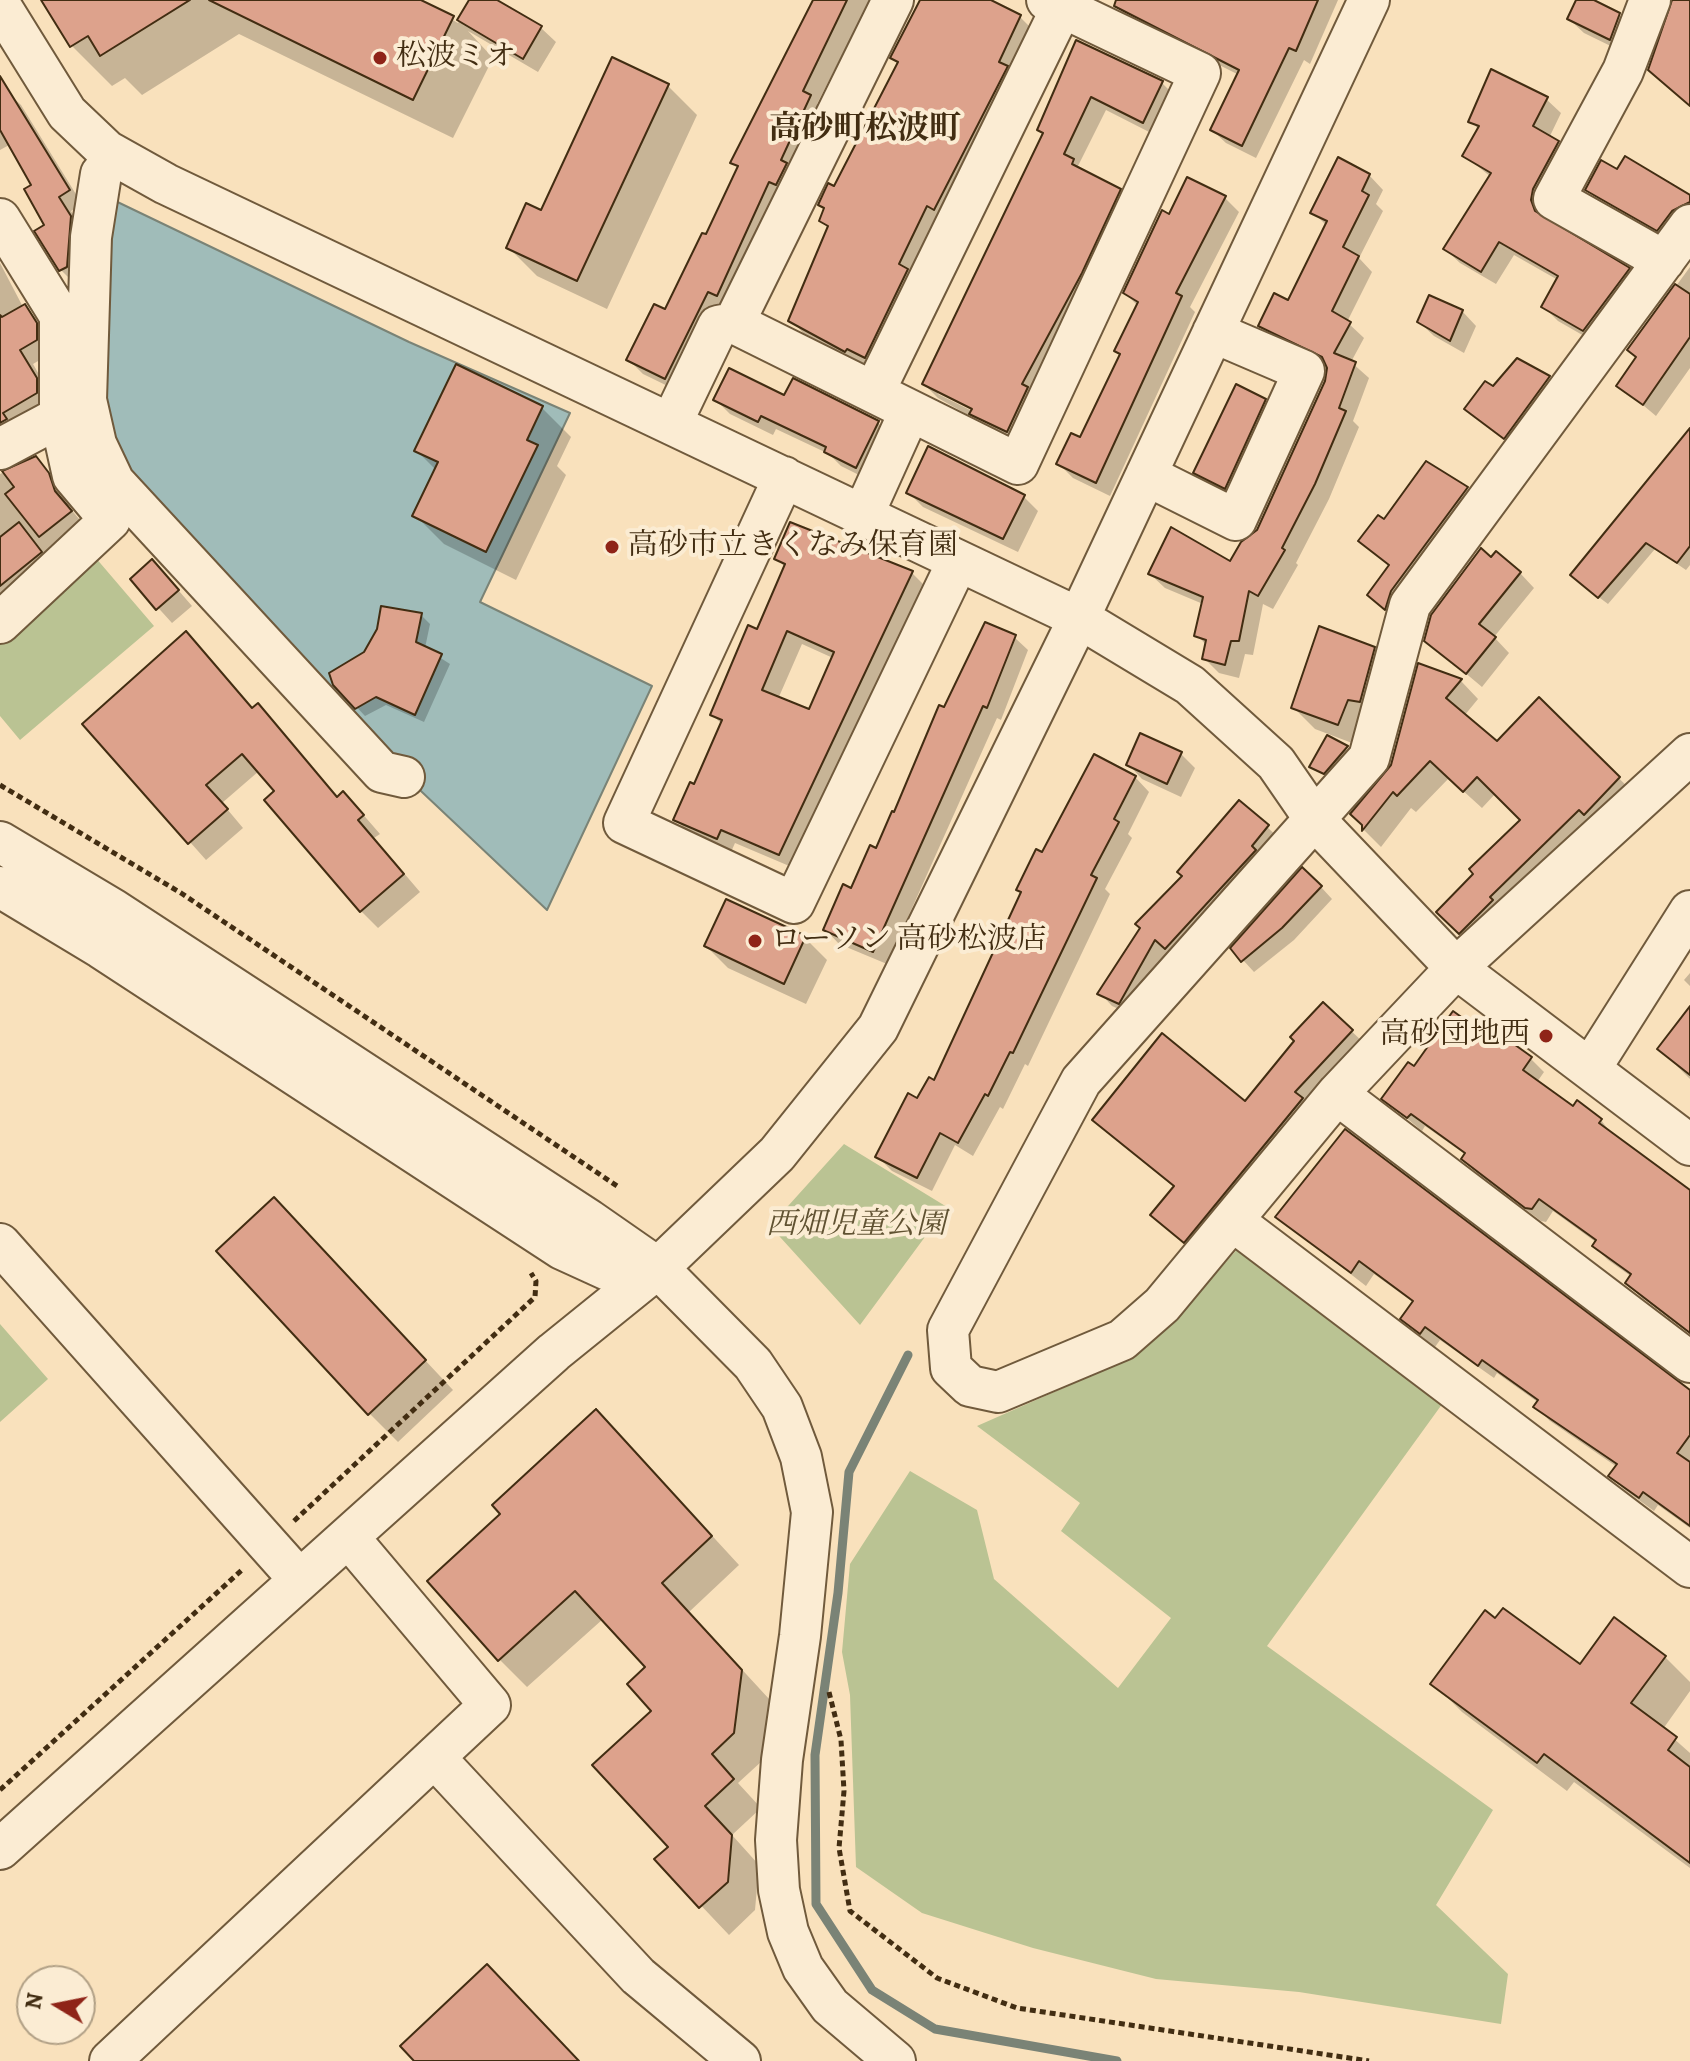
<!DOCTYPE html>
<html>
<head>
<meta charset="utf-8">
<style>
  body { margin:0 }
  #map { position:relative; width:1690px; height:2061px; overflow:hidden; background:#f9e1bc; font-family:Alegreya,serif }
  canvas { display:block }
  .north { position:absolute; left:16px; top:1965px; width:80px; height:80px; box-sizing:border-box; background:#fbecd3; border:2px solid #b1a086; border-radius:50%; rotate:280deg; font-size:22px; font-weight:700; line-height:32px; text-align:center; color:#422d12 }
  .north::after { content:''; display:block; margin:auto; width:28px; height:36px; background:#8f2418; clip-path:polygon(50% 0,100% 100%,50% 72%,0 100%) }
</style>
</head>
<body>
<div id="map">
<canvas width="1690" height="2061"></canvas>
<div class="north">N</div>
</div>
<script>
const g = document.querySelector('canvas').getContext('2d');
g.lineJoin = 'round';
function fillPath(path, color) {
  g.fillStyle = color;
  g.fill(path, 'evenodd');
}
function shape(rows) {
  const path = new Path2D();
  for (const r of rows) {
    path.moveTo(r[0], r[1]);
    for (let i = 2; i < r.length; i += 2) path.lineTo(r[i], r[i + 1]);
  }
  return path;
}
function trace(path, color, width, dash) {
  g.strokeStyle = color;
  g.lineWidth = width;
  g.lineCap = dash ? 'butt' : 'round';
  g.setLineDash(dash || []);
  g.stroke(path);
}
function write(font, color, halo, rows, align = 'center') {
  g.font = font + ' Alegreya,"Noto Serif JP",serif';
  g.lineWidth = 8;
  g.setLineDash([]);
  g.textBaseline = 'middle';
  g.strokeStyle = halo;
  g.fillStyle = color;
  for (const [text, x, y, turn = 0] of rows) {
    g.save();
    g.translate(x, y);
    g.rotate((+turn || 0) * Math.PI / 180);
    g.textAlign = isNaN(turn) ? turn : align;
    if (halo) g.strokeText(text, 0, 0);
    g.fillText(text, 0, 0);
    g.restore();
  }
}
const green = shape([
  [95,557,154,626,20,740,0,716,0,638],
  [844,1144,947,1207,860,1325,770,1226],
  [1241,1245,1448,1396,1267,1646,1493,1810,1436,1905,1508,1974,1501,2024,1299,1992,1156,1979,1033,1948,922,1913,856,1867,850,1695,842,1652,850,1564,910,1471,977,1510,994,1579,1118,1688,1171,1618,1061,1531,1080,1503,977,1426,1120,1363,1187,1306],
  [0,1324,48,1379,0,1422]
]);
const water = shape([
  [105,196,409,342,570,413,480,602,652,686,547,910,387,759,307,675,103,439,105,196]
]);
const shadow = shape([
  [44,0,417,0,458,23,472,0,493,0,541,28,556,42,538,72,468,31,493,58,453,138,239,34,142,95,125,78,112,86,72,46],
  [815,0,870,0,817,104,824,111,680,392,643,374,629,360,666,312,706,237,739,169,733,162],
  [922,0,985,0,1020,17,1034,31,880,371,861,362,860,365,805,335,791,320,829,229,821,221,825,210,820,205,835,189,899,65,892,58],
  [1118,0,1338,0,1310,64,1304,60,1256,158,1226,143,1212,130,1239,75,1130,20,1116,6],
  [1578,0,1589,0,1619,15,1634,29,1625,53,1584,33,1569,19],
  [1077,42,1162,83,1176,97,1157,136,1106,110,1078,166,1120,190,1134,205,1021,445,938,398,924,384,1044,135,1039,130],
  [938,390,981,411,980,415,938,394],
  [0,85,21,105,82,204,71,211,84,232,74,283,61,270,34,185,11,144,0,150],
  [668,86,697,115,607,309,537,276,508,247],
  [1546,99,1561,113,1549,138,1572,157,1545,216,1546,221,1628,270,1643,284,1598,344,1558,321,1543,306,1558,280,1514,255,1496,284,1460,263,1445,249,1491,177,1465,156,1479,130,1471,121],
  [1618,172,1690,197,1690,221,1671,242,1600,202,1587,190],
  [1369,175,1383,190,1376,204,1383,211,1359,258,1372,272,1347,322,1364,338,1351,362,1369,378,1353,421,1359,427,1329,499,1296,563,1298,565,1273,609,1263,604,1253,655,1245,654,1239,678,1219,673,1204,658,1207,646,1197,635,1203,604,1165,588,1150,574,1231,564,1259,531,1327,381,1328,366,1275,340,1261,326,1289,303,1327,226,1313,212],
  [1188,180,1225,198,1239,212,1190,307,1195,312,1110,496,1073,478,1058,463,1081,439,1121,355,1138,306,1125,293],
  [0,263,23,307,39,320,50,339,50,354,33,364,50,394,0,447],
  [1690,267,1690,368,1656,416,1619,385,1638,358,1629,350],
  [1462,311,1476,326,1464,353,1434,336,1419,322],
  [1517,360,1549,378,1561,390,1517,449,1467,409,1493,389],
  [457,367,542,408,571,437,557,466,566,475,516,580,444,544,415,515,436,470,416,450],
  [785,398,878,423,892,437,871,481,841,466,829,454,776,429,773,435,730,414,716,400],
  [1265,400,1279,415,1240,502,1210,487,1196,473],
  [1690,427,1690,565,1686,570,1655,549,1608,604,1580,583],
  [35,458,63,490,69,507,85,526,0,612,0,474],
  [1427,464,1467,489,1481,502,1399,621,1369,595,1390,567,1361,541,1385,521],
  [908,492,1024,497,1038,511,1018,552,923,507],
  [776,558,912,573,926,587,794,868,735,843,731,852,690,834,676,820,695,787,722,724,712,715,758,632,785,567],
  [802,644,833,658,810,712,778,699],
  [1491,560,1520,573,1534,588,1494,637,1509,653,1482,687,1426,640],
  [166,576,192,606,172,623,132,579],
  [421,615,430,624,425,648,450,664,424,722,386,705,365,716,335,684],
  [186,633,254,709,258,706,275,723,338,798,360,811,380,834,374,838,420,892,378,928,361,911,259,771,222,803,243,828,206,860,85,724],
  [1014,637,1028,650,1001,720,997,718,887,964,839,944,826,930,877,850,945,709],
  [1374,648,1396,670,1360,746,1315,729,1293,707],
  [1420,666,1461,681,1478,699,1464,716,1497,744,1539,700,1637,796,1478,950,1439,912,1523,820,1496,793,1482,808,1449,778,1416,812,1411,808,1381,847,1364,830,1393,766],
  [1327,738,1353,754,1331,780,1312,766],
  [1181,754,1195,768,1181,797,1142,779,1128,764],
  [1135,777,1149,792,1128,834,1132,838,1105,889,1110,894,1028,1066,1025,1064,1003,1109,1000,1107,973,1156,955,1145,932,1191,892,1171,878,1157,935,1083],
  [1267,827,1280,839,1179,960,1168,951,1132,1015,1112,1006,1100,993],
  [1321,887,1332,899,1294,940,1254,972,1243,960],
  [805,938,827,960,806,1004,728,968,706,946],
  [1690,973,1690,986,1684,980],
  [1323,1004,1366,1045,1199,1256,1153,1215,1175,1188,1109,1134,1245,1104],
  [1690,1009,1690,1079,1660,1049],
  [1492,1042,1530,1058,1544,1072,1537,1082,1574,1109,1601,1120,1613,1136,1690,1191,1690,1334,1641,1297,1627,1283,1632,1277,1608,1260,1594,1246,1597,1243,1553,1211,1546,1222,1541,1221,1477,1173,1463,1159,1466,1155,1425,1126,1422,1131,1384,1099,1414,1069],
  [274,1199,453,1390,398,1442,369,1413],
  [1277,1217,1690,1392,1690,1528,1658,1505,1654,1511,1625,1490,1611,1476,1617,1467,1550,1421,1536,1407,1539,1403,1497,1373,1494,1378,1440,1340,1435,1347,1417,1333,1403,1319,1414,1303,1374,1274,1366,1286],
  [624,1440,739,1565,689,1612,770,1700,762,1761,738,1783,761,1808,732,1835,759,1865,755,1910,729,1935,657,1859,671,1847,648,1667,603,1619,527,1687,499,1659],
  [1665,1657,1690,1682,1690,1691,1663,1729,1690,1753,1690,1868,1574,1782,1567,1791,1462,1712,1433,1683]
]);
const stream = shape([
  [908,1355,849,1472,838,1593,815,1755,816,1904,872,1990,935,2029,1117,2061]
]);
const building = shape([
  [41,0,190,0,100,56,88,36,70,47,41,0],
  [209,0,421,0,454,16,413,100,209,0],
  [469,0,497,0,542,26,523,59,457,20,469,0],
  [813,0,847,0,803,91,811,95,781,160,787,163,776,185,769,182,717,296,708,292,665,379,626,360,654,304,665,309,702,233,706,234,738,166,730,163,813,0],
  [920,0,991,0,1021,15,999,62,1008,66,934,210,927,206,899,264,908,269,865,358,847,349,845,352,788,321,828,226,819,221,824,208,818,205,828,183,834,186,898,62,890,58,920,0],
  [1116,0,1318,0,1296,51,1289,48,1242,146,1210,130,1239,70,1114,6,1116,0],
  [1576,0,1594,0,1620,13,1610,40,1567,19,1576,0],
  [1672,0,1690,0,1690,106,1648,70,1672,0],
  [1076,40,1163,81,1143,123,1091,97,1064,154,1074,159,1072,164,1121,189,1082,273,1022,384,1028,387,1007,432,969,414,972,409,922,384,1043,133,1037,130,1076,40],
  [612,57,669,84,577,281,506,248,526,203,541,210,612,57],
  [1491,69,1548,97,1533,126,1559,141,1533,189,1531,200,1535,211,1630,268,1583,331,1541,307,1558,276,1499,242,1481,272,1443,249,1491,173,1462,156,1479,126,1468,122,1491,69],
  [0,76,70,190,59,197,71,216,67,267,59,271,34,231,44,225,24,189,31,185,0,130,0,76],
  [1625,156,1690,195,1690,202,1672,211,1657,231,1585,190,1601,160,1617,169,1625,156],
  [1338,157,1370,174,1362,191,1369,195,1343,247,1359,256,1332,311,1351,322,1334,353,1356,362,1339,408,1346,411,1315,484,1282,548,1285,550,1258,596,1249,591,1239,641,1231,641,1225,665,1202,659,1206,640,1194,636,1203,597,1148,574,1171,527,1230,561,1241,542,1257,530,1325,381,1327,368,1322,357,1258,326,1274,293,1288,300,1327,221,1310,213,1338,157],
  [1187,177,1226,196,1176,293,1182,296,1096,483,1056,464,1071,433,1080,437,1120,354,1114,351,1138,302,1123,293,1162,210,1169,214,1187,177],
  [1675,284,1690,294,1690,337,1643,405,1616,386,1636,357,1627,350,1675,284],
  [1429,295,1463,310,1450,341,1417,322,1429,295],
  [25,304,37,323,37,340,20,350,37,378,37,393,3,413,7,419,0,423,0,315,2,317,25,304],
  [1517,358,1550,376,1504,439,1464,409,1485,381,1493,386,1517,358],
  [456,364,543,406,527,440,538,445,486,552,412,516,438,462,414,451,456,364],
  [729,368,784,395,793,378,879,421,856,468,824,452,826,447,761,416,758,422,713,400,729,368],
  [1236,384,1266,399,1225,489,1193,473,1236,384],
  [1690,428,1690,546,1677,563,1646,543,1598,598,1570,575,1690,428],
  [928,446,1025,495,1003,539,906,493,928,446],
  [36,456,49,473,55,491,72,511,39,537,5,494,14,487,2,471,36,456],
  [1426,461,1468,487,1391,591,1385,610,1367,595,1389,565,1358,541,1378,515,1384,519,1426,461],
  [19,522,42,552,0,586,0,537,19,522],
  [790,522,913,571,779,855,721,830,717,839,673,820,690,782,694,784,722,720,710,715,748,625,757,629,785,564,774,559,790,522],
  [787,631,834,652,809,709,762,690,787,631],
  [1481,548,1491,557,1496,551,1521,572,1479,624,1496,637,1466,674,1424,641,1431,615,1481,548],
  [152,559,179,590,156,610,130,579,152,559],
  [381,606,422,613,416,642,442,654,415,715,376,697,355,709,333,685,329,673,364,652,377,629,381,606],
  [985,622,1016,635,987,708,983,706,873,952,823,930,843,884,851,888,870,845,876,848,892,811,894,812,939,705,944,707,985,622],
  [1319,626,1375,647,1360,702,1348,700,1338,725,1291,708,1319,626],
  [186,631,252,708,258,703,337,797,343,791,364,815,358,820,404,874,360,912,264,800,274,791,242,754,206,785,228,809,188,844,82,724,186,631],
  [1418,663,1462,679,1446,698,1497,741,1539,697,1620,777,1584,815,1579,810,1490,897,1493,900,1459,934,1436,912,1473,874,1469,869,1520,820,1477,777,1463,792,1430,761,1397,796,1393,792,1362,831,1362,825,1350,814,1391,765,1418,663],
  [1140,733,1182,752,1167,784,1126,765,1140,733],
  [1327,735,1348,746,1324,774,1309,767,1327,735],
  [1094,754,1136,776,1114,819,1119,822,1091,875,1097,878,1013,1053,1010,1052,988,1096,985,1094,958,1143,940,1133,917,1178,875,1157,908,1093,917,1098,929,1077,934,1080,1021,892,1016,890,1036,849,1042,852,1094,754],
  [1239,800,1269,825,1252,846,1256,850,1165,949,1155,940,1119,1004,1097,994,1140,928,1135,924,1182,876,1177,872,1239,800],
  [1302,867,1322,886,1282,928,1241,962,1230,948,1302,867],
  [726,899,806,936,784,984,704,946,726,899],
  [1323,1002,1353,1030,1295,1092,1303,1098,1184,1243,1150,1215,1174,1186,1092,1120,1162,1033,1245,1101,1294,1041,1290,1037,1323,1002],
  [1690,1006,1690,1075,1657,1049,1690,1006],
  [1453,1011,1492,1039,1497,1032,1532,1057,1523,1070,1573,1106,1577,1100,1602,1119,1599,1123,1690,1190,1690,1333,1625,1283,1631,1274,1592,1246,1596,1240,1539,1199,1532,1209,1525,1208,1461,1159,1465,1153,1411,1114,1407,1118,1381,1099,1408,1062,1414,1066,1453,1011],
  [1345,1129,1690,1390,1690,1435,1677,1453,1690,1462,1690,1526,1643,1492,1639,1498,1608,1476,1617,1464,1533,1407,1538,1400,1482,1360,1478,1366,1425,1327,1420,1334,1400,1319,1413,1301,1359,1261,1351,1273,1275,1217,1345,1129],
  [274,1197,426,1360,368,1415,216,1251,274,1197],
  [596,1409,712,1536,662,1583,742,1670,734,1733,712,1754,734,1779,705,1806,732,1835,728,1882,699,1908,654,1859,668,1847,592,1765,651,1711,627,1684,645,1667,575,1591,498,1661,427,1581,500,1514,492,1505,596,1409],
  [1503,1608,1580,1664,1614,1617,1666,1656,1631,1703,1677,1737,1668,1750,1690,1767,1690,1863,1544,1754,1537,1763,1430,1684,1485,1610,1495,1618,1503,1608],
  [487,1964,579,2061,414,2061,400,2046,487,1964]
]);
const path = shape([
  [0,785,181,893,620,1188],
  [294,1521,535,1297,536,1281,531,1273],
  [829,1692,841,1740,844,1791,839,1848,850,1911,937,1978,1017,2008,1369,2061],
  [0,1790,243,1569]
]);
const minor = shape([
  [1650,0,1623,71,1554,199,1664,261],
  [0,5,67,113,107,151,166,184,1079,618,1190,685,1276,763,1316,821,1456,968,1690,1145],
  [101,174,91,237,86,400,96,444,114,482,382,772,404,777],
  [0,219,60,316,60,417,73,476,110,520,0,623],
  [1690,225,1410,605,1369,758,1081,1081,948,1330,951,1368,970,1386,998,1392,1122,1340,1162,1305,1337,1094,1456,968,1690,754],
  [734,323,893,0],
  [874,392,1062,7],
  [671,424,718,326,734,323,1018,464,1200,73,1047,0],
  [0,449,60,417],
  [1146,475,1236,520,1304,371,1213,332],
  [784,477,624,823,794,903,958,561],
  [863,515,910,411],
  [0,842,114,910,589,1220,658,1268,753,1364,782,1407,801,1457,812,1512,800,1636,782,1760,776,1840,779,1890,788,1932,803,1968,830,2006,895,2061],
  [0,887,101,948,562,1249,608,1270,658,1268],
  [1590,1069,1690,911],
  [1337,1094,1690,1362],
  [1233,1221,1690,1567],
  [0,1244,298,1578],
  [435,1758,638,1976,740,2061],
  [0,1849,554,1352,658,1268,777,1154,878,1028,1079,618,1369,0],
  [110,2061,490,1705,349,1538]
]);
const markers = [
  [380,58,8,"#8f2418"],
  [612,547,8,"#8f2418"],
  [755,941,8,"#8f2418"],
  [1546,1036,8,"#8f2418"]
];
const poiNames = [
  ["松波ミオ",396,58],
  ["高砂市立きくなみ保育園",628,547],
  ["ローソン 高砂松波店",771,941],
  ["高砂団地西",1530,1036,"right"]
];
const parkNames = [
  ["西畑児童公園",856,1226]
];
const neighbourhoodNames = [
  ["高砂町松波町",865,130]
];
fillPath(green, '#bac393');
fillPath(water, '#a0bcb9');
trace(water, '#7a8376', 2);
fillPath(shadow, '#0003');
trace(stream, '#7a8376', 9);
fillPath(building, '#dda28c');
trace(building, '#422d12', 2);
trace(minor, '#705a3c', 44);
trace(path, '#422d12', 5, [6, 4]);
trace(minor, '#fbecd3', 40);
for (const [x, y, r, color] of markers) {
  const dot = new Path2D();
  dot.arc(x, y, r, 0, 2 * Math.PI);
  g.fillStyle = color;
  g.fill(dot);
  trace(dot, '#fbecd3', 3);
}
write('30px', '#422d12', '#fbecd3', poiNames, 'left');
write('italic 30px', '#605232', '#fbecd3', parkNames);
write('bold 32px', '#422d12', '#fbecd3', neighbourhoodNames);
</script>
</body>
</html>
